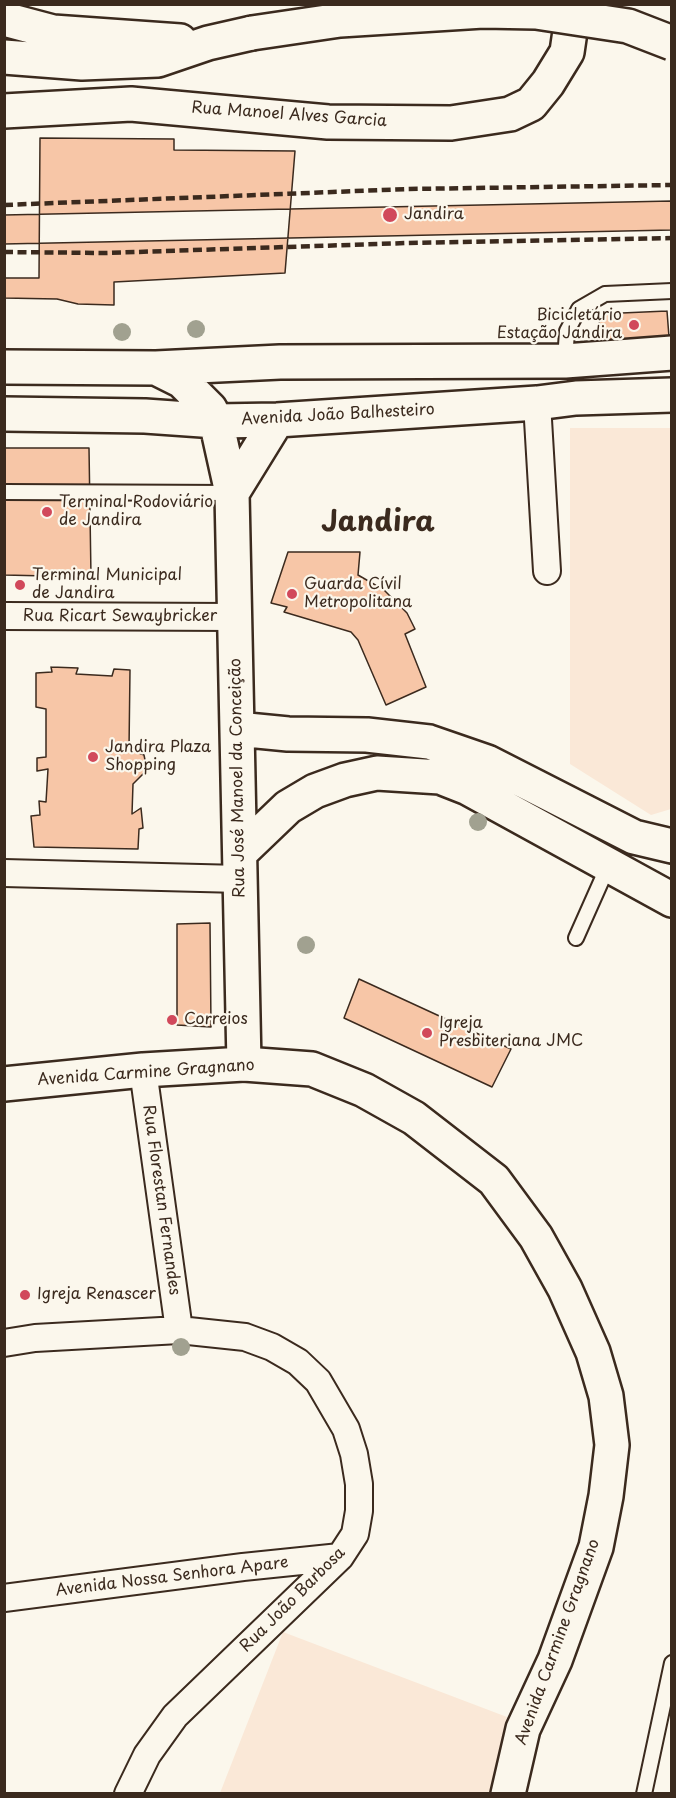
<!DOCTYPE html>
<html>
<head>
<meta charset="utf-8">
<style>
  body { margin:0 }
  #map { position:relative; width:676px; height:1798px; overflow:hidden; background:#fbf7ec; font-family:"Playpen Sans",sans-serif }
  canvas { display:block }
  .frame { position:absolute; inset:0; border:6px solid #3b2a1e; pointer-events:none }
</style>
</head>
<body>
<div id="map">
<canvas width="676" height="1798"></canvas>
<div class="frame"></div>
</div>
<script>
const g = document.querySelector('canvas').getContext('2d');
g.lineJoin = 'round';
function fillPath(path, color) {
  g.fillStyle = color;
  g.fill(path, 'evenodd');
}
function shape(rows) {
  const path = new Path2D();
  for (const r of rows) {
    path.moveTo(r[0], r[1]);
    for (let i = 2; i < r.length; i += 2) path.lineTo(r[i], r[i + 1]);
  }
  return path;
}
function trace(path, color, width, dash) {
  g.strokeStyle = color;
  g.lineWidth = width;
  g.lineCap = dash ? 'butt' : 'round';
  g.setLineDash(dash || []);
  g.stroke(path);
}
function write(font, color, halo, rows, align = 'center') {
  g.font = font + ' "Playpen Sans",sans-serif';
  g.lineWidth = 4.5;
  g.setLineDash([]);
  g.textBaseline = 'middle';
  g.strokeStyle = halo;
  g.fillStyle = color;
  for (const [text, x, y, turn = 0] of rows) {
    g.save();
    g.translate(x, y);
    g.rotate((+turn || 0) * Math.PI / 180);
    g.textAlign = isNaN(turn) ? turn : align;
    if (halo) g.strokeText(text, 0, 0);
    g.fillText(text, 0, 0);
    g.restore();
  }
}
const built = shape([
  [570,428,671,428,671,809,651,815,570,764],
  [283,1632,507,1717,491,1793,220,1793]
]);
const building = shape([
  [40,138,174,139,174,150,295,151,285,273,114,282,114,305,78,304,57,299,4,298,4,278,39,278,40,138],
  [672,201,672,230,4,244,4,215,672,201],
  [667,311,669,337,600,340,599,314,667,311],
  [4,448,89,448,91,577,4,575,4,448],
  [288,552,360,552,358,575,384,590,407,613,415,629,405,634,426,687,386,705,358,640,351,632,284,612,287,607,271,603,288,552],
  [51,667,78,668,76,674,112,676,114,669,130,670,129,749,144,755,147,770,133,784,132,814,141,808,143,828,139,829,138,849,34,847,31,816,40,815,39,801,46,802,48,769,37,771,37,758,46,757,46,709,36,707,36,673,52,672,51,667],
  [210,923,211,1027,177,1025,177,924,210,923],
  [359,979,511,1049,492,1087,344,1018,359,979]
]);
const service = shape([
  [565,361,567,331,579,309,605,294,672,291],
  [4,492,232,493],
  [576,938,608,866],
  [644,1794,672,1663]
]);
const minor = shape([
  [537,403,547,571],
  [4,616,235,617],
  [4,873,240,879],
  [143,1070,179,1330],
  [4,1343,35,1338,179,1330,245,1337,272,1347,298,1362,318,1381,346,1429,354,1454,359,1484,359,1511,355,1534,340,1557,175,1716,147,1755,128,1794],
  [4,1598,243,1567,340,1557]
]);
const tertiary = shape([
  [4,111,131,104,328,122,451,123,510,114,531,104,548,83,567,52,574,4],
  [244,1064,312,1069,364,1090,414,1118,494,1180,536,1237,565,1289,593,1352,606,1396,612,1445,606,1496,596,1547,555,1660,523,1729,508,1794]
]);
const primary = shape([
  [4,367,156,368,280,362,565,361,672,353],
  [4,414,145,416,216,421,277,420,537,403,576,398,672,395],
  [232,493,277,420],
  [237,729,288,734,367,735,429,742,487,762,634,837,672,846],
  [240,853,288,807,315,791,345,780,377,773,440,777,468,788,672,900],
  [4,1084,143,1070,244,1064,232,493,216,421,210,409,182,381,156,368]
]);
const trunk = shape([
  [4,19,53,32,180,41],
  [4,57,82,63,158,60,208,43,252,33]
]);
const rail = shape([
  [4,205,408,189,672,185],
  [4,252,106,253,407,243,672,238]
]);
const trunkBridge = shape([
  [252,33,340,20,483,11,536,12,628,26,672,43]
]);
const trees = [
  [196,329],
  [122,332],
  [478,822],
  [306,945],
  [181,1347]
];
const markers = [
  [390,215,8,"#d1495b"],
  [634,325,6,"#d1495b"],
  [47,512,6,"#d1495b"],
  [20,585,6,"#d1495b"],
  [292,594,6,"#d1495b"],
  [93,757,6,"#d1495b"],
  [172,1020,6,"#d1495b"],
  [427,1033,6,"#d1495b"],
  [25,1295,6,"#d1495b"]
];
const streetNames = [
  ["Rua Manoel Alves Garcia",289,115,4],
  ["Avenida João Balhesteiro",338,415,-3],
  ["Rua Ricart Sewaybricker",120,617],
  ["Rua José Manoel da Conceição",238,778,-91],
  ["Avenida Carmine Gragnano",146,1073,-4],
  ["Rua Florestan Fernandes",161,1200,82],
  ["Avenida Nossa Senhora Apare",172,1577,-7],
  ["Rua João Barbosa",293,1600,-45],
  ["Avenida Carmine Gragnano",558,1642,-70]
];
const poiNames = [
  ["Jandira",404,215],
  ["Bicicletário",622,316,"right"],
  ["Estação Jandira",622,334,"right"],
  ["Terminal Rodoviário",59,503],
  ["de Jandira",59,521],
  ["Terminal Municipal",32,576],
  ["de Jandira",32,594],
  ["Guarda Cívil",304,585],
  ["Metropolitana",304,603],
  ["Jandira Plaza",105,748],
  ["Shopping",105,766],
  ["Correios",184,1020],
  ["Igreja",439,1024],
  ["Presbiteriana JMC",439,1042],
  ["Igreja Renascer",37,1295]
];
const townNames = [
  ["Jandira",378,523]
];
fillPath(built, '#fae8d7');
fillPath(building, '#f7c6a7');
trace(building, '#3b2a1e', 1.5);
trace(service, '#3b2a1e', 18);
trace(minor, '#3b2a1e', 30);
trace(tertiary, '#3b2a1e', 38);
trace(primary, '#3b2a1e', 38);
trace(trunk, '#3b2a1e', 38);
trace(service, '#fbf7ec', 14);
trace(minor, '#fbf7ec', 26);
trace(tertiary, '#fbf7ec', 33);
trace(primary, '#fbf7ec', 33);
trace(trunk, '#fbf7ec', 33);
trace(rail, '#3b2a1e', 4.5, [9, 4.5]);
trace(trunkBridge, '#3b2a1e', 38, []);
trace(trunkBridge, '#fbf7ec', 33);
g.fillStyle = '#a1a190';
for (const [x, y] of trees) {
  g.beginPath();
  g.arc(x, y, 9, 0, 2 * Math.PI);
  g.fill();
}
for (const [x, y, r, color] of markers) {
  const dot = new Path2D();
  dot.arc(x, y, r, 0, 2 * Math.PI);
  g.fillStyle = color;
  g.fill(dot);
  trace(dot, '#fbf7ec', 2);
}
write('16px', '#3b2a1e', '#fbf7ec', streetNames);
write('16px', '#3b2a1e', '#fbf7ec', poiNames, 'left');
write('bold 28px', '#3b2a1e', '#fbf7ec', townNames);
</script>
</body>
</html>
